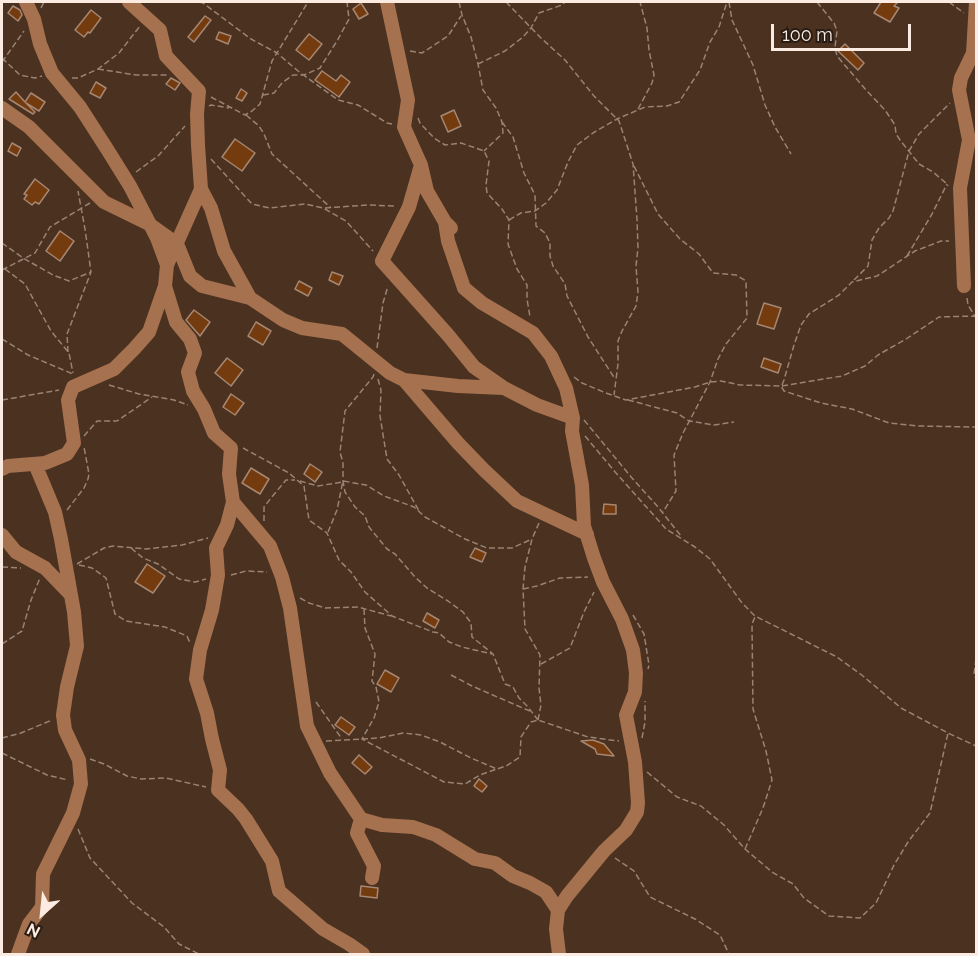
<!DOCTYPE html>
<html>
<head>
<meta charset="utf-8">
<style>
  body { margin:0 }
  #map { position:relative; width:978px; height:956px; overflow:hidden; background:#4b311f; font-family:Raleway,sans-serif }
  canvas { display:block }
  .frame { position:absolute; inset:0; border:3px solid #fcebe0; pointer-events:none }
  .north { position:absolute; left:12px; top:884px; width:60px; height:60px; -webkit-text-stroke:4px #281c14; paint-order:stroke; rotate:207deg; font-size:16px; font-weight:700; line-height:24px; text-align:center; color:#fcebe0 }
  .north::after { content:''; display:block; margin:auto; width:21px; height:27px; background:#fcebe0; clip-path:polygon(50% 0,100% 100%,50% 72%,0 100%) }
  .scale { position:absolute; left:771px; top:24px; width:140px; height:27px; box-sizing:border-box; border:3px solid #fcebe0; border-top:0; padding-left:8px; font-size:18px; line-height:21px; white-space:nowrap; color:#fcebe0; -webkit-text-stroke:4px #281c14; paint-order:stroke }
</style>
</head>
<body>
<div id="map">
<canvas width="978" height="956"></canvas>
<div class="frame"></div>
<div class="north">N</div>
<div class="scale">100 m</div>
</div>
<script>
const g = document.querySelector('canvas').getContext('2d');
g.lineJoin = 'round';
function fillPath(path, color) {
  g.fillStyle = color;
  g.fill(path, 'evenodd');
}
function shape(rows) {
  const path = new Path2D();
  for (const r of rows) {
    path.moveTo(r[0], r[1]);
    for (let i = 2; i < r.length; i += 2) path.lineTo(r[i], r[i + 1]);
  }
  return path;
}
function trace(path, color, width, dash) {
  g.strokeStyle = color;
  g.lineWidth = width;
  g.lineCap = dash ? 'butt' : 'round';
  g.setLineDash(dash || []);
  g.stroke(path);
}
const building = shape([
  [881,2,898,2,894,6,899,8,890,22,874,13,881,2],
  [361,3,368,14,359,19,353,9,361,3],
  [13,6,20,10,22,15,18,21,8,13,13,6],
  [91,10,101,18,90,33,88,32,84,37,75,30,91,10],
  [205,16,211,20,194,42,188,37,205,16],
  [219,32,231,36,228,44,216,39,219,32],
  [309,34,322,44,309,60,296,50,309,34],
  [845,44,864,63,858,70,838,51,845,44],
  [322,71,336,81,341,75,350,82,339,97,315,80,322,71],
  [171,78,180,83,175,90,166,84,171,78],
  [96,82,106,88,100,98,90,93,96,82],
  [241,89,247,93,242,101,236,98,241,89],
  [16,92,25,102,31,93,45,102,39,111,26,103,35,112,33,114,9,99,16,92],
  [454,110,461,126,448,132,441,116,454,110],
  [235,139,255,153,242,171,222,157,235,139],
  [12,143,21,148,17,156,8,151,12,143],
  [35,179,49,190,39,204,35,202,32,205,24,199,27,195,24,194,35,179],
  [60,231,74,241,60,261,46,251,60,231],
  [332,272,343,276,339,285,329,280,332,272],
  [299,281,312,288,308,296,295,289,299,281],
  [764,303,781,308,774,329,757,324,764,303],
  [194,310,210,322,200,336,186,320,194,310],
  [256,322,271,331,263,345,248,336,256,322],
  [227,358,243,370,231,386,215,373,227,358],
  [764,358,781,364,778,373,761,367,764,358],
  [231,394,244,403,235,415,223,407,231,394],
  [310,464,322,472,315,482,304,474,310,464],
  [251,468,269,479,260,494,242,483,251,468],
  [604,504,616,505,616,514,603,514,604,504],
  [475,548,486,553,482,562,470,557,475,548],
  [147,564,165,576,153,593,135,582,147,564],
  [427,613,439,620,435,628,423,621,427,613],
  [385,670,399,678,391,692,377,684,385,670],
  [341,717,355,727,349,735,335,725,341,717],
  [593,740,604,744,614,756,597,754,595,749,581,741,593,740],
  [359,755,372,767,365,774,352,763,359,755],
  [479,779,487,786,482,792,474,786,479,779],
  [361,886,378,888,377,898,360,896,361,886]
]);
const path = shape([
  [199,2,203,3,251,39,277,53,298,71,338,100,358,105,387,123,392,124],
  [459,2,462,15,471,37,478,64,483,90,496,108,502,122,503,133,484,151],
  [506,2,541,38,565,60,594,96,619,121,633,164,637,219,638,248,636,266,638,292,636,306,622,331,618,341,618,364,614,395],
  [729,2,732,20,753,65,765,105,775,127,791,154],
  [817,2,834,23,837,31,835,47,837,56,866,90,885,110,895,125,896,134,900,140,919,164,933,172,947,184,948,186],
  [949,2,964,13],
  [41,8,44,2],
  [410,51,422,53,448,36,461,16],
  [2,58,20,75,35,78,42,76],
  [2,62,24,31],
  [478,64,505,51,523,37,531,28,539,13,562,5,565,2],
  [98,69,136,75,168,75],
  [72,78,78,78,98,69,119,53,140,26],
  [263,95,274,93,282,83,293,75,304,75,320,68,337,41,349,19,347,2],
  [211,97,245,115,252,111,260,104,272,61,308,2],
  [209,106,211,105,229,108],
  [638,109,652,83,654,75,649,50,647,28,640,2],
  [246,115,259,126,264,134,272,154,331,208],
  [418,118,420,123,434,138,445,145,461,143,484,151,489,161,486,185,487,193,502,209,509,220,508,244,517,269,527,285,527,299,530,317],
  [502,122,513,137,524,173,535,195,536,226,545,233,550,243,550,256,553,266,565,284,567,296,588,337,615,379],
  [211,159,252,204,270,208,305,204,323,208,346,221,373,251],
  [634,166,658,214,680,239,699,254,713,273,736,275,746,281,747,318,726,344,718,359,710,382,683,433,674,455,676,491,663,512],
  [136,172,158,156,185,126],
  [325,208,367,205,395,206],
  [509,220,521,213,535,211,546,203,557,190,568,162,577,145,593,133,617,119,645,107,667,106,679,102,700,70,710,42,719,27,727,2],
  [2,243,23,258,53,275,69,281,91,272],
  [907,256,932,214,947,184],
  [5,269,25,284,51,331,69,353,73,373],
  [2,270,35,253,50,227,90,203],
  [854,280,868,266,872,240,879,228,889,218,893,211,909,151,919,134,950,103],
  [967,298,968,305,976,318],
  [2,339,28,355,73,374],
  [377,348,383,303,388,286],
  [68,352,67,334,91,272,85,229,78,191],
  [374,374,373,377,345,411,340,452,343,463,343,481,345,492,355,507,365,516,369,527,387,549,395,554,415,577,427,588,448,601,463,612,471,623,472,637,493,654,505,684,513,687,519,698,528,707,538,720],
  [574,377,582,383,606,393,626,400,695,387,710,382,721,381,740,385,781,386,784,391,821,403,852,409,889,423,918,426,976,427],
  [378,379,381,390,380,416,387,459,399,475,419,511],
  [109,385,139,394,174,400,188,405],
  [782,385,784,380,794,345,801,325,809,314,839,295,852,282,877,276,915,251,941,241,949,241],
  [782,386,842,376,865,366,878,355,906,339,939,317,976,316],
  [2,400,59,390],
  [628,400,677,413,689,421,714,425,734,422],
  [584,420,632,478,658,507,681,536],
  [84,436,97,421,117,421,152,397],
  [585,436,616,473,666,529,695,547,710,559,742,603,755,616,837,657,863,676,901,708,948,733,976,746],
  [243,448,289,473,304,486,309,520,327,533,339,560,351,572,365,592,392,616,433,632,439,633,449,642,462,647,492,654],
  [300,481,318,486,342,482],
  [67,510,84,488,88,479,89,474,84,447],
  [264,521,264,507,271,498,286,480,295,480],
  [328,532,337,510,343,481,366,485,384,496,414,507,425,517,465,539,487,548,512,548,532,539],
  [131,548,143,558,158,564,179,579,195,582,206,579],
  [77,564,104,548,113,546,146,549,182,545,208,538],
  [79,565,92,568,106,578,115,614,126,621,165,627,187,636,190,643],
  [2,567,21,568],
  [231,575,246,571,267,572],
  [523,589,537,586,560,578,588,577],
  [300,598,309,603,325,608,358,607,391,616],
  [364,609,365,628,375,654,372,681,376,687,379,702,374,718,362,739,444,782,465,784,480,775,497,769],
  [633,615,644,634,649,665,648,669],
  [2,644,22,631,31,600,40,578],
  [976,659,974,674,976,679],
  [541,664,570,648,584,612,594,592],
  [451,675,472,686,532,712],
  [316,702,342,739],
  [538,720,541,705,539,688,540,655,525,629,523,589,525,567,532,539,539,523],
  [2,738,21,733,52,720],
  [642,738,645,722,645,701],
  [326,741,379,738,403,733,421,735,440,742,471,758,497,769,506,766,520,757,521,737,531,722,538,720,588,737,619,741],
  [2,753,47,775,68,780],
  [90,759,104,764,127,776,141,779,166,778,206,787],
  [647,772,677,797,701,806,724,825,745,849,772,872,793,884,804,898,829,916,860,918,876,903,894,865,908,842,930,813,948,733],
  [78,829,90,858,132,903,164,927,179,944,199,954,203,954],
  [745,849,763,808,772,780,766,751,753,709,752,624,755,617],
  [615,858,634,871,650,897,695,919,720,935,729,954]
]);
const minor = shape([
  [26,2,34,19,40,44,52,73,80,107,107,149,130,186,157,238,167,265],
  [129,2,160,30,166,56,199,91,197,114,198,145,201,189,211,208,224,251,250,298],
  [387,2,408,100,404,127,421,165,427,191,445,222,451,228],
  [2,108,29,127,104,202,149,224,177,244,190,276,202,286,250,298,283,320,302,328,342,334,390,373,404,380,458,443,484,470,517,501,587,534],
  [421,165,409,207,382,261,448,335,474,367,504,388,537,405,573,418],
  [201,189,167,265,165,286,176,322,190,339,195,353,188,372,193,391,204,409,214,433,231,448,229,474,233,502,227,525,216,548,218,575,212,610,200,650,196,679,207,713,212,739,220,770,218,790,238,809,246,819,272,861,279,891,323,929,349,944,363,954],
  [445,222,448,241,464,288,482,303,533,333,551,356,566,388,573,418,572,431,582,485,584,526,594,558,603,582,622,619,633,650,636,673,635,692,626,715,635,762,638,803,637,812,626,830,604,851,567,896,558,910,556,929,559,954],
  [964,286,960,188,969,140,959,90,961,78,973,53,976,2],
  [404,380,458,386,503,388],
  [2,469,8,466,45,463,67,454,74,443,68,400,73,387,114,369,134,349,149,332,165,286],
  [233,502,270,546,282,577,290,608,307,726,330,773,361,819,382,825,413,827,436,835,475,859,495,863,513,876,530,883,546,892,558,910],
  [2,535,16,552,45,568,70,594],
  [361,819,357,833,374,866,372,878],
  [18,954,29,924,42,907,43,874,73,813,81,784,79,760,65,730,63,715,67,687,77,646,74,612,61,539,55,512,35,464]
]);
fillPath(building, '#743b0e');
trace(building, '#a68773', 1.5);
trace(path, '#998374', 1.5, [6, 3]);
trace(minor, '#a5714f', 14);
</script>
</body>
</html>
